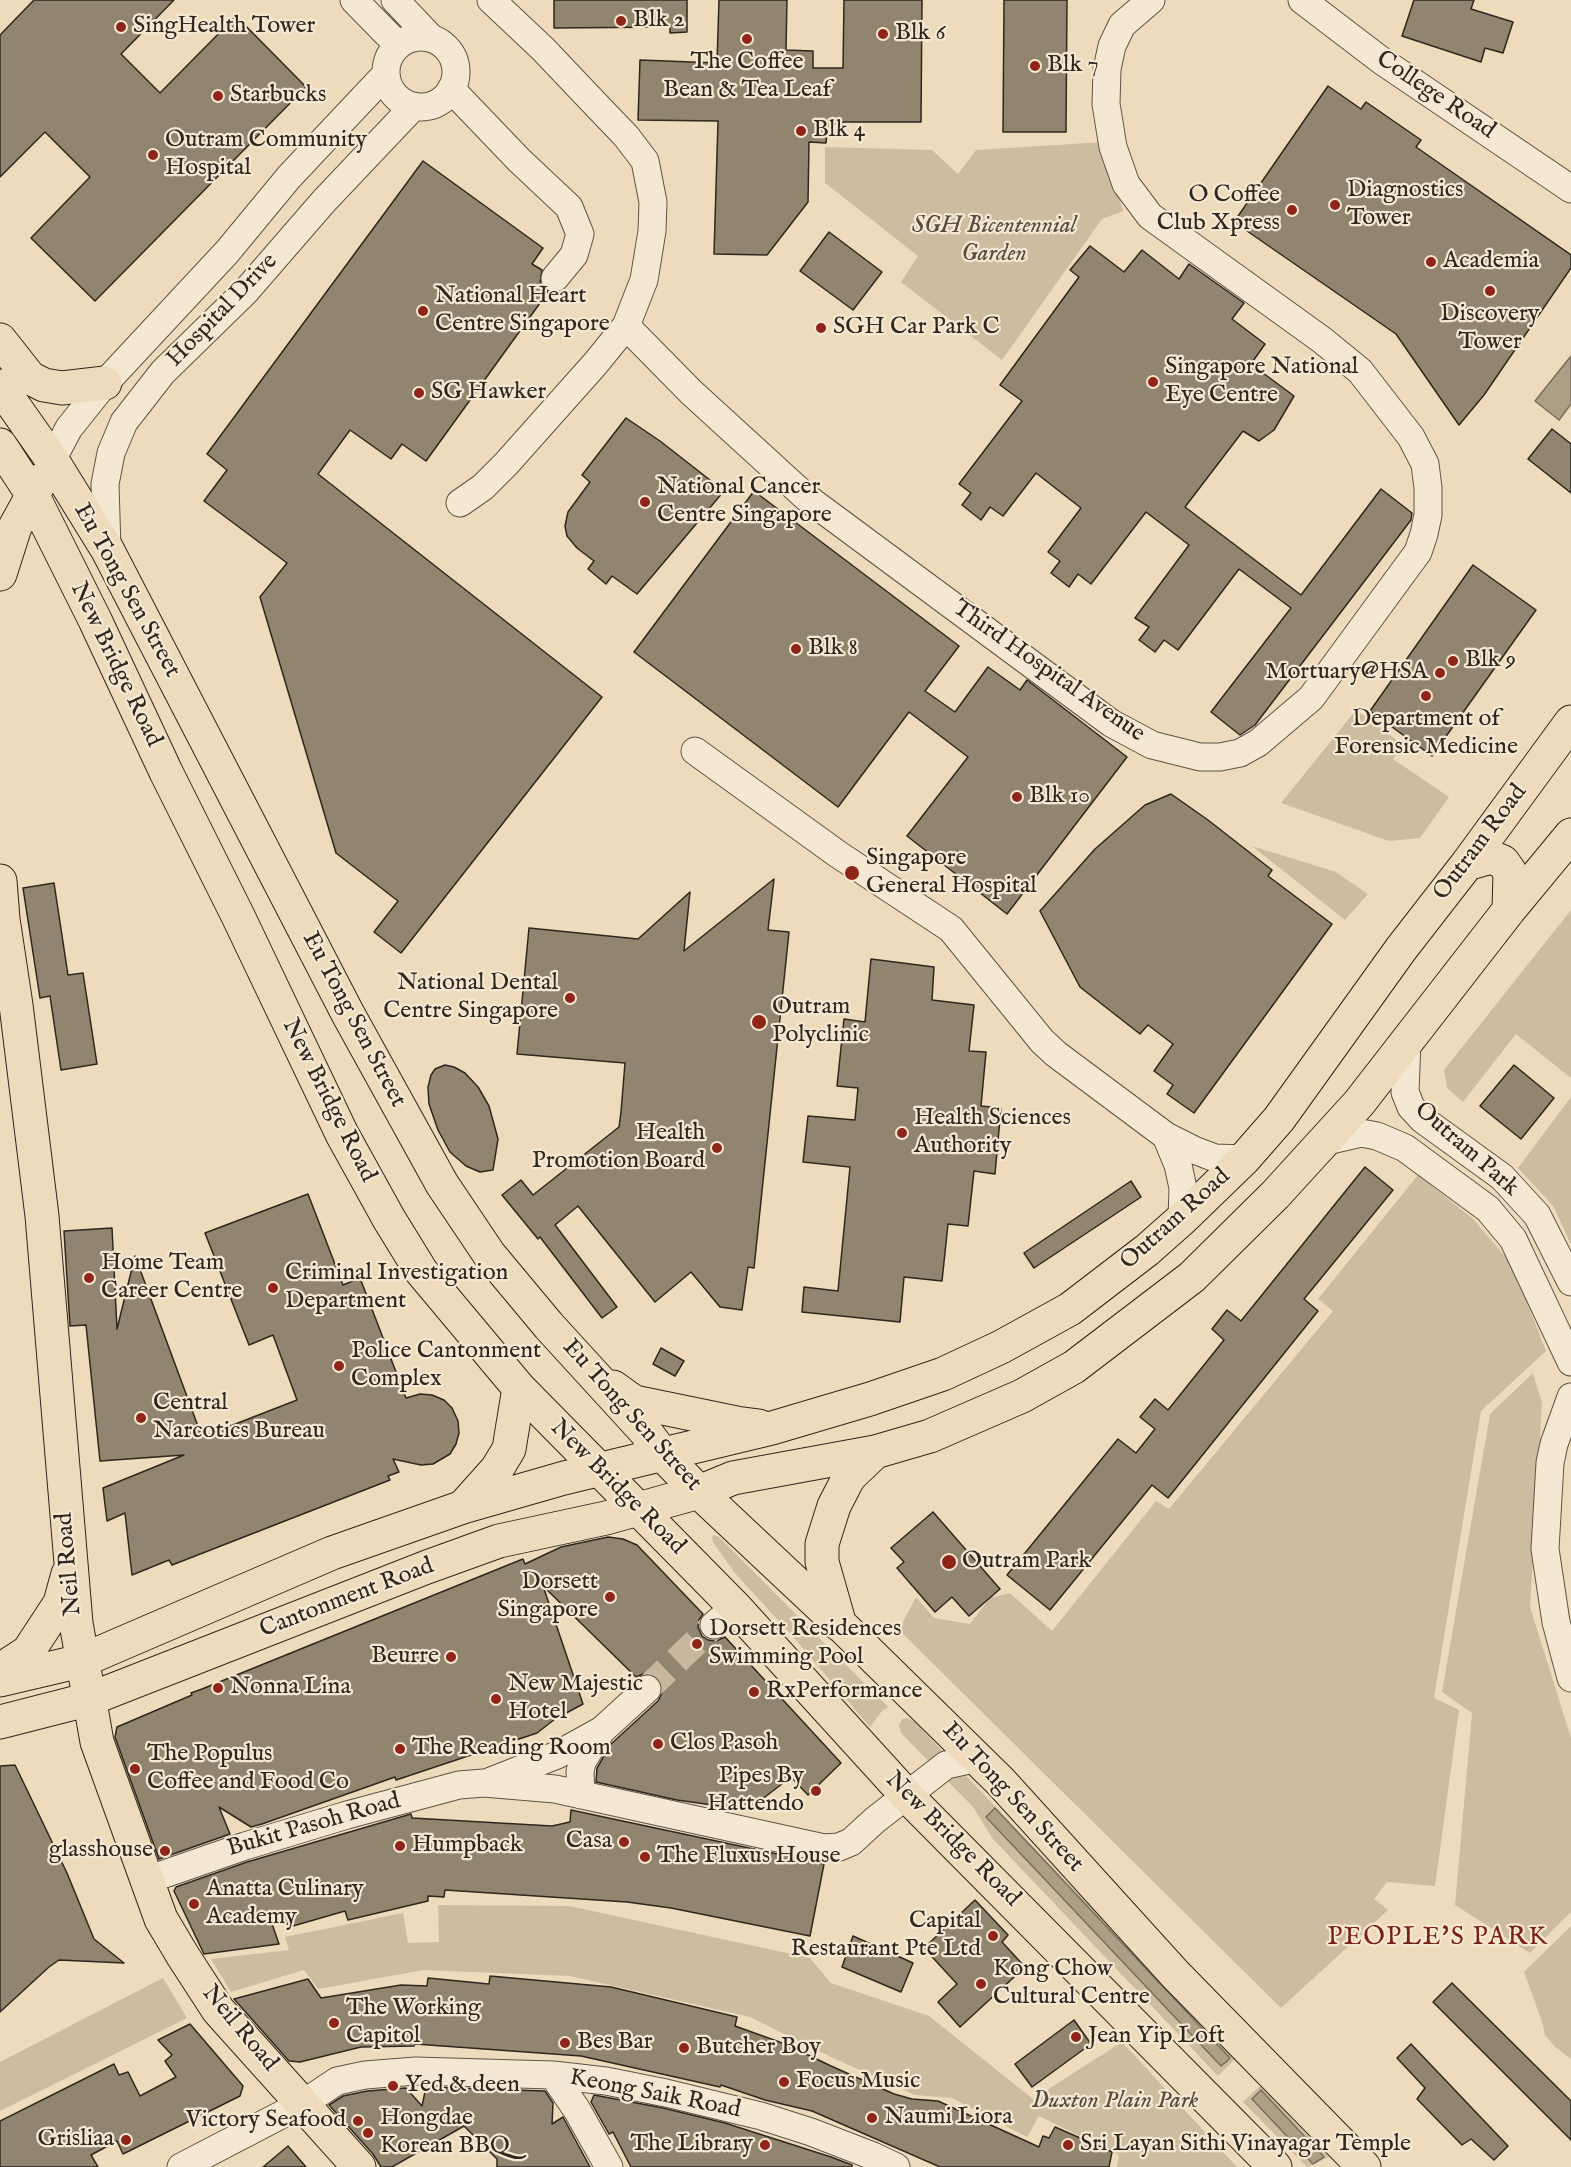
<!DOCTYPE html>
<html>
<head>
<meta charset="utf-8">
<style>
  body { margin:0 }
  canvas { display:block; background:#eedbbb }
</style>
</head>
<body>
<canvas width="1571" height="2167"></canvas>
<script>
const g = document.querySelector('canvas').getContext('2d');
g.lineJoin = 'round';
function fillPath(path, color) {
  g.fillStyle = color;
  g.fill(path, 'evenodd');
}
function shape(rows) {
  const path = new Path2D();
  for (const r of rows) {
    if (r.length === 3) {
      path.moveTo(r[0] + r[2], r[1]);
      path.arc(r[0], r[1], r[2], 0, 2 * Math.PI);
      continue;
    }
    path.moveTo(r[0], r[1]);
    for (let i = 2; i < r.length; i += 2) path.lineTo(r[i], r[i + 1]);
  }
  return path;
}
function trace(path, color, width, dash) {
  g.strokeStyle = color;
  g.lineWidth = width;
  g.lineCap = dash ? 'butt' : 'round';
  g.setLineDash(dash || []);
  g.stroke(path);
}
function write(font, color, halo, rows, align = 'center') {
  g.font = font + ' "IM FELL English",serif';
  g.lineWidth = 4.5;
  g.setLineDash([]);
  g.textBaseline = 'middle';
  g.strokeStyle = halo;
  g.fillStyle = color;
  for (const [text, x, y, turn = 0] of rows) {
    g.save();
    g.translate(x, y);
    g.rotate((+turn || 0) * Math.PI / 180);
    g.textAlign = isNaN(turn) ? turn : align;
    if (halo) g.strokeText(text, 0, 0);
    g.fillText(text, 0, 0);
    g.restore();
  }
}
const green = shape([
  [1104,142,1123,211,1102,219,1002,360,901,282,918,256,825,183,825,147,932,150,958,174,976,150],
  [1356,710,1403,745,1393,759,1449,797,1420,838,1389,841,1281,803],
  [1252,846,1336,872,1368,894,1345,920],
  [1571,910,1571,1078,1516,1034,1463,1102,1447,1088,1444,1070],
  [1571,1097,1571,1245,1554,1207,1518,1168],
  [1418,1175,1472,1218,1512,1264,1546,1351,1481,1411,1434,1698,1459,1710,1435,1886,1387,1882,1374,1899,1388,1910,1281,2008,899,1630,916,1597,934,1618,970,1624,990,1598,1010,1593,1052,1631,1156,1501,1169,1509,1333,1311,1318,1299],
  [1533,1373,1542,1403,1530,1607,1571,1738,1571,1912,1530,1953,1455,1905,1472,1713,1442,1692,1490,1414],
  [714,1535,719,1537,888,1707,882,1711,870,1727,789,1632,734,1572,713,1542,712,1537],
  [907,1718,914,1721,1235,2059,1218,2076,993,1839,973,1807,901,1733,899,1725,902,1719],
  [438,1905,569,1906,810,1958,831,1983,929,2016,1033,2099,1122,2042,1237,2167,1117,2167,1119,2155,1039,2116,1027,2137,952,2098,915,2095,831,2057,750,2017,570,1976,424,1970,318,1989,304,1970,231,1992,211,1959,289,1950,285,1937,403,1913,408,1943,439,1942],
  [1571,1926,1571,2059,1555,2047,1545,2035,1542,2022,1524,1972],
  [163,1978,187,2018,0,2111,0,2062],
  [1260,2086,1329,2157,1307,2167,1243,2102]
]);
const water = shape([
  [1571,356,1571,404,1559,420,1535,401,1571,356],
  [995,1808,1230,2058,1226,2062,1221,2066,986,1817,995,1808],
  [1261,2090,1324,2157,1313,2164,1252,2099,1261,2090]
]);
const building = shape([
  [34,0,174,0,121,54,160,93,236,16,306,87,95,301,31,238,90,177,45,132,0,177,0,35,34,0],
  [554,0,687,0,687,32,670,33,670,27,554,28,554,0],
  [719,0,787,0,786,50,813,51,813,68,843,68,844,0,922,0,921,122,843,122,842,124,828,124,826,143,809,142,808,202,767,255,714,254,718,121,638,120,640,60,717,63,719,0],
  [1004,0,1067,0,1066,132,1003,132,1004,0],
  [1414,0,1474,0,1471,9,1513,22,1503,53,1485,48,1481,62,1402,36,1414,0],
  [1328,86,1361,109,1366,102,1421,140,1416,147,1571,255,1571,268,1484,395,1459,425,1396,334,1234,222,1328,86],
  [423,161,543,248,532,264,542,270,540,283,548,292,426,461,402,444,391,459,350,430,318,474,602,697,401,953,374,932,398,901,336,853,260,597,287,563,204,501,227,470,207,454,423,161],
  [829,232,882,272,853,310,800,271,829,232],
  [1090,246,1124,272,1142,250,1179,279,1189,264,1244,303,1232,319,1265,344,1251,364,1294,396,1274,430,1259,441,1243,431,1185,507,1301,595,1381,489,1412,513,1411,520,1255,725,1240,735,1211,712,1291,608,1239,569,1178,650,1164,640,1155,652,1139,640,1149,627,1135,618,1189,545,1146,512,1091,584,1078,574,1069,587,1051,573,1060,561,1048,552,1081,508,1036,473,1003,516,990,507,981,520,962,505,971,493,959,484,1022,401,1000,385,1079,277,1070,270,1090,246],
  [626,418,660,441,724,491,637,594,612,576,606,584,588,569,594,561,577,548,567,536,565,526,568,512,590,482,582,475,626,418],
  [1552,429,1571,444,1571,493,1528,459,1552,429],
  [754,491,959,646,925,691,955,712,988,667,1020,690,1027,680,1127,757,1007,914,907,836,968,757,909,712,838,807,634,652,754,491],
  [1473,565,1536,610,1432,756,1370,711,1473,565],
  [1171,794,1208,820,1272,870,1268,876,1332,924,1194,1113,1167,1094,1173,1085,1154,1071,1173,1044,1148,1025,1140,1034,1080,987,1040,911,1095,849,1145,805,1171,794],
  [774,879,768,930,789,932,754,1268,748,1267,742,1310,720,1307,691,1272,655,1302,578,1206,555,1225,617,1307,602,1318,540,1237,538,1239,502,1195,521,1180,533,1195,619,1127,621,1112,625,1063,517,1054,529,928,638,939,690,892,684,951,774,879],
  [54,883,68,975,83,973,97,1064,61,1070,50,996,40,998,23,888,54,883],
  [871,959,934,967,932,1000,974,1005,969,1051,986,1052,981,1106,1001,1108,995,1174,974,1171,968,1226,948,1224,942,1281,904,1277,900,1322,802,1312,804,1287,838,1291,850,1167,803,1162,808,1116,855,1120,858,1088,837,1086,844,1019,865,1022,871,959],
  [445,1065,454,1067,465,1073,478,1087,489,1106,498,1139,493,1170,480,1172,466,1166,450,1152,438,1130,429,1104,428,1087,431,1075,435,1069,445,1065],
  [1514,1065,1554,1098,1521,1139,1480,1106,1514,1065],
  [1365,1167,1393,1190,1304,1299,1318,1311,1168,1498,1152,1485,1050,1610,1007,1575,1118,1439,1136,1453,1155,1429,1140,1417,1155,1399,1168,1410,1224,1340,1212,1329,1227,1310,1241,1321,1365,1167],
  [1131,1181,1141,1197,1034,1268,1024,1253,1131,1181],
  [308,1194,343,1285,360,1278,406,1398,420,1394,432,1395,444,1400,452,1408,458,1421,459,1433,456,1444,450,1454,433,1464,421,1465,393,1459,399,1472,388,1476,390,1480,172,1565,169,1560,132,1575,125,1513,107,1521,103,1488,184,1455,100,1461,86,1325,70,1326,64,1231,112,1228,117,1329,135,1256,202,1437,297,1400,273,1335,249,1345,205,1233,308,1194],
  [661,1348,684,1361,675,1376,653,1364,661,1348],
  [933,1512,1000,1589,969,1616,952,1597,935,1612,897,1568,904,1562,891,1548,933,1512],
  [608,1537,623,1539,637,1545,703,1614,699,1620,698,1627,702,1636,708,1640,716,1641,725,1637,841,1763,808,1795,791,1777,748,1810,677,1800,596,1782,597,1768,611,1744,658,1701,662,1693,662,1685,658,1678,651,1674,643,1674,636,1677,543,1586,583,1704,555,1719,537,1733,396,1780,395,1777,262,1824,251,1827,219,1807,230,1834,159,1859,115,1737,117,1727,192,1695,191,1693,202,1689,513,1563,523,1559,525,1564,561,1547,608,1537],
  [15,1765,67,1873,94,1939,124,1963,59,1960,49,1967,0,2012,0,1766,15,1765],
  [571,1810,824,1864,810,1936,671,1908,627,1902,445,1890,444,1897,428,1896,428,1901,348,1920,345,1911,293,1926,270,1918,279,1944,204,1954,174,1891,176,1887,247,1862,411,1814,412,1818,552,1826,570,1822,571,1810],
  [975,1900,1008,1935,1002,1942,1025,1967,960,2027,938,2002,957,1984,924,1948,975,1900],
  [853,1936,913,1963,901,1992,842,1967,853,1936],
  [490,1976,611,1987,737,2017,735,2026,785,2044,831,2066,894,2094,912,2099,938,2101,1039,2147,1043,2136,1049,2138,1055,2127,1112,2152,1109,2167,940,2167,812,2111,765,2100,721,2085,720,2087,581,2056,415,2044,414,2046,361,2047,300,2062,289,2061,234,1999,308,1979,321,1998,401,1985,427,1986,428,1978,489,1984,490,1976],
  [1452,1983,1571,2101,1571,2140,1433,2002,1452,1983],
  [1074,2020,1091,2044,1032,2087,1015,2064,1074,2020],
  [190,2024,243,2086,240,2096,123,2154,117,2141,91,2155,98,2167,0,2167,0,2121,114,2064,119,2075,128,2072,140,2096,176,2077,165,2061,172,2055,158,2040,190,2024],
  [1411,2044,1508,2146,1494,2160,1471,2139,1462,2145,1417,2099,1425,2088,1397,2058,1411,2044],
  [426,2087,545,2091,553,2103,552,2124,563,2117,590,2167,497,2167,497,2159,464,2126,392,2167,381,2167,373,2154,329,2105,343,2096,367,2091,406,2088,422,2106,426,2087],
  [594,2095,663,2108,725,2123,831,2157,852,2165,852,2167,631,2167,613,2132,609,2134,591,2102,594,2095],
  [288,2146,306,2167,263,2167,288,2146]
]);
const minorTunnel = shape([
  [647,1689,714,1625]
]);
const minor = shape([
  [354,0,398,45],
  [395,0,431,38],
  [1302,0,1382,61,1571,189],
  [421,72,35],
  [451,89,519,160,569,207,580,234,574,255,555,278],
  [626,326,691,392,807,498,1111,723,1152,745,1200,757,1220,757,1240,753,1258,743,1311,698,1418,552,1424,534,1428,515,1428,488,1425,464,1411,437,1360,371,1322,340,1150,216,1126,184,1113,147,1106,104,1107,69,1112,46,1122,25,1151,0],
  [52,460,69,428,105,383,227,252,289,177,386,74],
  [460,503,483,487,506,464,595,364,626,326,644,280,652,231,653,202,645,161,626,136,601,110,543,49,491,0],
  [107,549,105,484,111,453,124,422,163,372,246,291,324,201,414,106],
  [695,751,839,855,951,929,1042,1041,1056,1054,1166,1136,1194,1150,1215,1158,1244,1159],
  [1407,1041,1405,1092,1411,1107,1422,1119,1502,1177,1537,1215,1571,1282],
  [1166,1136,1178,1165,1183,1188,1182,1219],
  [1322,1142,1361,1133,1377,1136,1405,1148,1488,1209,1513,1239,1571,1362],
  [1571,1397,1554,1444,1550,1463,1545,1549,1556,1622,1571,1678],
  [714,1625,735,1607],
  [491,1781,557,1755,602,1730,647,1689],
  [581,1795,580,1772,582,1762,601,1731],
  [147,1880,245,1846,347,1815,459,1785,484,1783,555,1789,824,1848,839,1847,851,1842,875,1820,946,1765,978,1758],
  [553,2075,577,2110,609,2167],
  [181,2167,304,2103,337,2081,365,2075,416,2071,553,2075,606,2081,666,2093,761,2116,811,2132,873,2156,896,2167]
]);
const major = shape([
  [0,340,30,378,44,385,62,388,105,383],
  [0,386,52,460,107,549,348,1014,442,1184,489,1254,549,1326,645,1431,663,1455,699,1492,846,1630,1001,1782,1175,1974,1364,2167],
  [0,445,32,494,95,620,166,772,238,916,342,1134,389,1219,421,1271,519,1388,735,1607,907,1796,1275,2167],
  [0,574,15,527,41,480],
  [1467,864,1491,857,1503,862,1510,872,1509,910],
  [0,881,3,919,16,1005,42,1216,76,1623,97,1742,161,1919,183,1956,218,2010,359,2167],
  [613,1387,634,1402,736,1423,759,1426],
  [463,1507,497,1469,509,1449,519,1388],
  [840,1625,822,1562,822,1544,834,1506,849,1477,875,1452],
  [0,1670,28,1652,60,1603,68,1574],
  [0,1680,81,1661,332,1553,463,1507,564,1478,772,1428,870,1399,943,1374,1001,1347,1070,1309,1147,1250,1182,1219,1244,1159,1279,1119,1401,949,1467,864,1571,722],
  [0,1722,90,1699,427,1567,499,1541,606,1518,699,1492,733,1478,875,1452,930,1436,1022,1396,1074,1367,1192,1277,1275,1195,1359,1103,1509,910,1571,835]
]);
const markers = [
  [621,21,6,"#8f2418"],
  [121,27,6,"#8f2418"],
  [883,34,6,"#8f2418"],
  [747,39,6,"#8f2418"],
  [1035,66,6,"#8f2418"],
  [218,96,6,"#8f2418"],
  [801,131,6,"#8f2418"],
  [153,155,6,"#8f2418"],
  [1335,205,6,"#8f2418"],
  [1292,210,6,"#8f2418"],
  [1431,262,6,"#8f2418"],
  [1490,291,6,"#8f2418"],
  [423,311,6,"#8f2418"],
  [821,328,6,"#8f2418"],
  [1153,382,6,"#8f2418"],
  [419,393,6,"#8f2418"],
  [645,502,6,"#8f2418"],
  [796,649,6,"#8f2418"],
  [1453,661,6,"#8f2418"],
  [1440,673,6,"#8f2418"],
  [1426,696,6,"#8f2418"],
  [1017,797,6,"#8f2418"],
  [852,873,8,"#8f2418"],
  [570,998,6,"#8f2418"],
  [759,1022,8,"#8f2418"],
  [902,1133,6,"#8f2418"],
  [717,1148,6,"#8f2418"],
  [89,1278,6,"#8f2418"],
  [273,1288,6,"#8f2418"],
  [339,1366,6,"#8f2418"],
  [141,1418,6,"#8f2418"],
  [949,1562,8,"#8f2418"],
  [610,1597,6,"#8f2418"],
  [697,1644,6,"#8f2418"],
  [451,1657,6,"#8f2418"],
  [218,1688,6,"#8f2418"],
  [754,1692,6,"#8f2418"],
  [496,1699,6,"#8f2418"],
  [658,1744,6,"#8f2418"],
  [400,1749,6,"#8f2418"],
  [135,1769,6,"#8f2418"],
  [816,1791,6,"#8f2418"],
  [624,1842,6,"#8f2418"],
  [400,1846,6,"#8f2418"],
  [165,1851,6,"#8f2418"],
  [645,1857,6,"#8f2418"],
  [194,1904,6,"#8f2418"],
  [993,1936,6,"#8f2418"],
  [981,1984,6,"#8f2418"],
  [334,2023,6,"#8f2418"],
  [1076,2037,6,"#8f2418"],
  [565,2043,6,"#8f2418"],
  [684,2048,6,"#8f2418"],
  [784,2082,6,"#8f2418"],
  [393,2086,6,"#8f2418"],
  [872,2118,6,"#8f2418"],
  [358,2121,6,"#8f2418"],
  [368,2133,6,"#8f2418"],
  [126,2140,6,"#8f2418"],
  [765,2145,6,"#8f2418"],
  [1068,2145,6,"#8f2418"]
];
const poiNames = [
  ["Blk 2",633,21],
  ["SingHealth Tower",133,27],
  ["Blk 6",895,34],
  ["The Coffee",747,63,"center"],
  ["Bean & Tea Leaf",747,91,"center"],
  ["Blk 7",1047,66],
  ["Starbucks",230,96],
  ["Blk 4",813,131],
  ["Outram Community",165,141],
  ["Hospital",165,169],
  ["Diagnostics",1347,191],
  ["Tower",1347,219],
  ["O Coffee",1280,196,"right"],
  ["Club Xpress",1280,224,"right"],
  ["Academia",1443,262],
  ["National Heart",435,297],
  ["Centre Singapore",435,325],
  ["Discovery",1490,315,"center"],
  ["Tower",1490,343,"center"],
  ["SGH Car Park C",833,328],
  ["Singapore National",1165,368],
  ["Eye Centre",1165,396],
  ["SG Hawker",431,393],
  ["National Cancer",657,488],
  ["Centre Singapore",657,516],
  ["Blk 8",808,649],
  ["Blk 9",1465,661],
  ["Mortuary@HSA",1428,673,"right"],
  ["Department of",1426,720,"center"],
  ["Forensic Medicine",1426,748,"center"],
  ["Blk 10",1029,797],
  ["Singapore",866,859],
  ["General Hospital",866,887],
  ["National Dental",558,984,"right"],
  ["Centre Singapore",558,1012,"right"],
  ["Outram",772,1008],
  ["Polyclinic",772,1036],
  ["Health Sciences",914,1119],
  ["Authority",914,1147],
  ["Health",705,1134,"right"],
  ["Promotion Board",705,1162,"right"],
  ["Home Team",101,1264],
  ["Career Centre",101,1292],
  ["Criminal Investigation",285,1274],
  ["Department",285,1302],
  ["Police Cantonment",351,1352],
  ["Complex",351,1380],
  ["Central",153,1404],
  ["Narcotics Bureau",153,1432],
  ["Outram Park",962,1562],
  ["Dorsett",598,1583,"right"],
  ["Singapore",598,1611,"right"],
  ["Dorsett Residences",709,1630],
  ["Swimming Pool",709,1658],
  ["Beurre",439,1657,"right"],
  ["New Majestic",508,1685],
  ["Hotel",508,1713],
  ["Nonna Lina",230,1688],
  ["RxPerformance",766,1692],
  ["Clos Pasoh",670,1744],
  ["The Reading Room",412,1749],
  ["The Populus",147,1755],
  ["Coffee and Food Co",147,1783],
  ["Pipes By",804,1777,"right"],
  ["Hattendo",804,1805,"right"],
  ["Casa",612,1842,"right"],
  ["Humpback",412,1846],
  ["glasshouse",153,1851,"right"],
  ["The Fluxus House",657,1857],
  ["Anatta Culinary",206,1890],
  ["Academy",206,1918],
  ["Capital",981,1922,"right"],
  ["Restaurant Pte Ltd",981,1950,"right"],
  ["Kong Chow",993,1970],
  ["Cultural Centre",993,1998],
  ["The Working",346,2009],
  ["Capitol",346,2037],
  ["Jean Yip Loft",1088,2037],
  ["Bes Bar",577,2043],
  ["Butcher Boy",696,2048],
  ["Focus Music",796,2082],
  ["Yed & deen",405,2086],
  ["Naumi Liora",884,2118],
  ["Hongdae",380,2119],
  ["Korean BBQ",380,2147],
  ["Victory Seafood",346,2121,"right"],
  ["Grisliaa",114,2140,"right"],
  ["The Library",753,2145,"right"],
  ["Sri Layan Sithi Vinayagar Temple",1080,2145]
];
const streetNames = [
  ["College Road",1435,96,34],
  ["Hospital Drive",223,311,-46],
  ["Eu Tong Sen Street",126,591,61],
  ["New Bridge Road",115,665,64],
  ["Third Hospital Avenue",1048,672,35],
  ["Outram Road",1481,843,-53],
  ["Eu Tong Sen Street",353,1020,62],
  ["New Bridge Road",328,1101,63],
  ["Outram Park",1466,1150,41],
  ["Outram Road",1176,1220,-42],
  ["Eu Tong Sen Street",631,1416,48],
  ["New Bridge Road",617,1488,45],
  ["Neil Road",70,1564,-95],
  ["Cantonment Road",347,1599,-21],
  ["Eu Tong Sen Street",1012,1798,47],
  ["Bukit Pasoh Road",314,1826,-16],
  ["New Bridge Road",952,1840,45],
  ["Neil Road",239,2029,50],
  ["Keong Saik Road",655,2095,11]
];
const parkNames = [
  ["SGH Bicentennial",994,227],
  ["Garden",994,255],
  ["Duxton Plain Park",1115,2102]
];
const neighbourhoodNames = [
  ["PEOPLE'S PARK",1438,1939]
];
fillPath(green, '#cebca0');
fillPath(water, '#ad9e86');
trace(water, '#7b6e5c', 1.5);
fillPath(building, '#928570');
trace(building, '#2f271e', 1.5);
trace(minorTunnel, '#c8b79c', 27, [27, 14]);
trace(minor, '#5f5445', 29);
trace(major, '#2f271e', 35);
trace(minor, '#f4e8d3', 27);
trace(major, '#eedbbb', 33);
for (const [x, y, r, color] of markers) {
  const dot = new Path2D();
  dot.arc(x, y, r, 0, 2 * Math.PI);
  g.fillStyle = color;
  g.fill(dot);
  trace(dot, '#f4e8d3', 2);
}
write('24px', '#2f271e', '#f4e8d3', poiNames, 'left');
write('24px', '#2f271e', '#f4e8d3', streetNames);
write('italic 24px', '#574c3e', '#f4e8d3', parkNames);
g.letterSpacing = '1.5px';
write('26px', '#7a1f14', '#f4e8d3', neighbourhoodNames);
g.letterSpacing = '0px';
</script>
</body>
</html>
